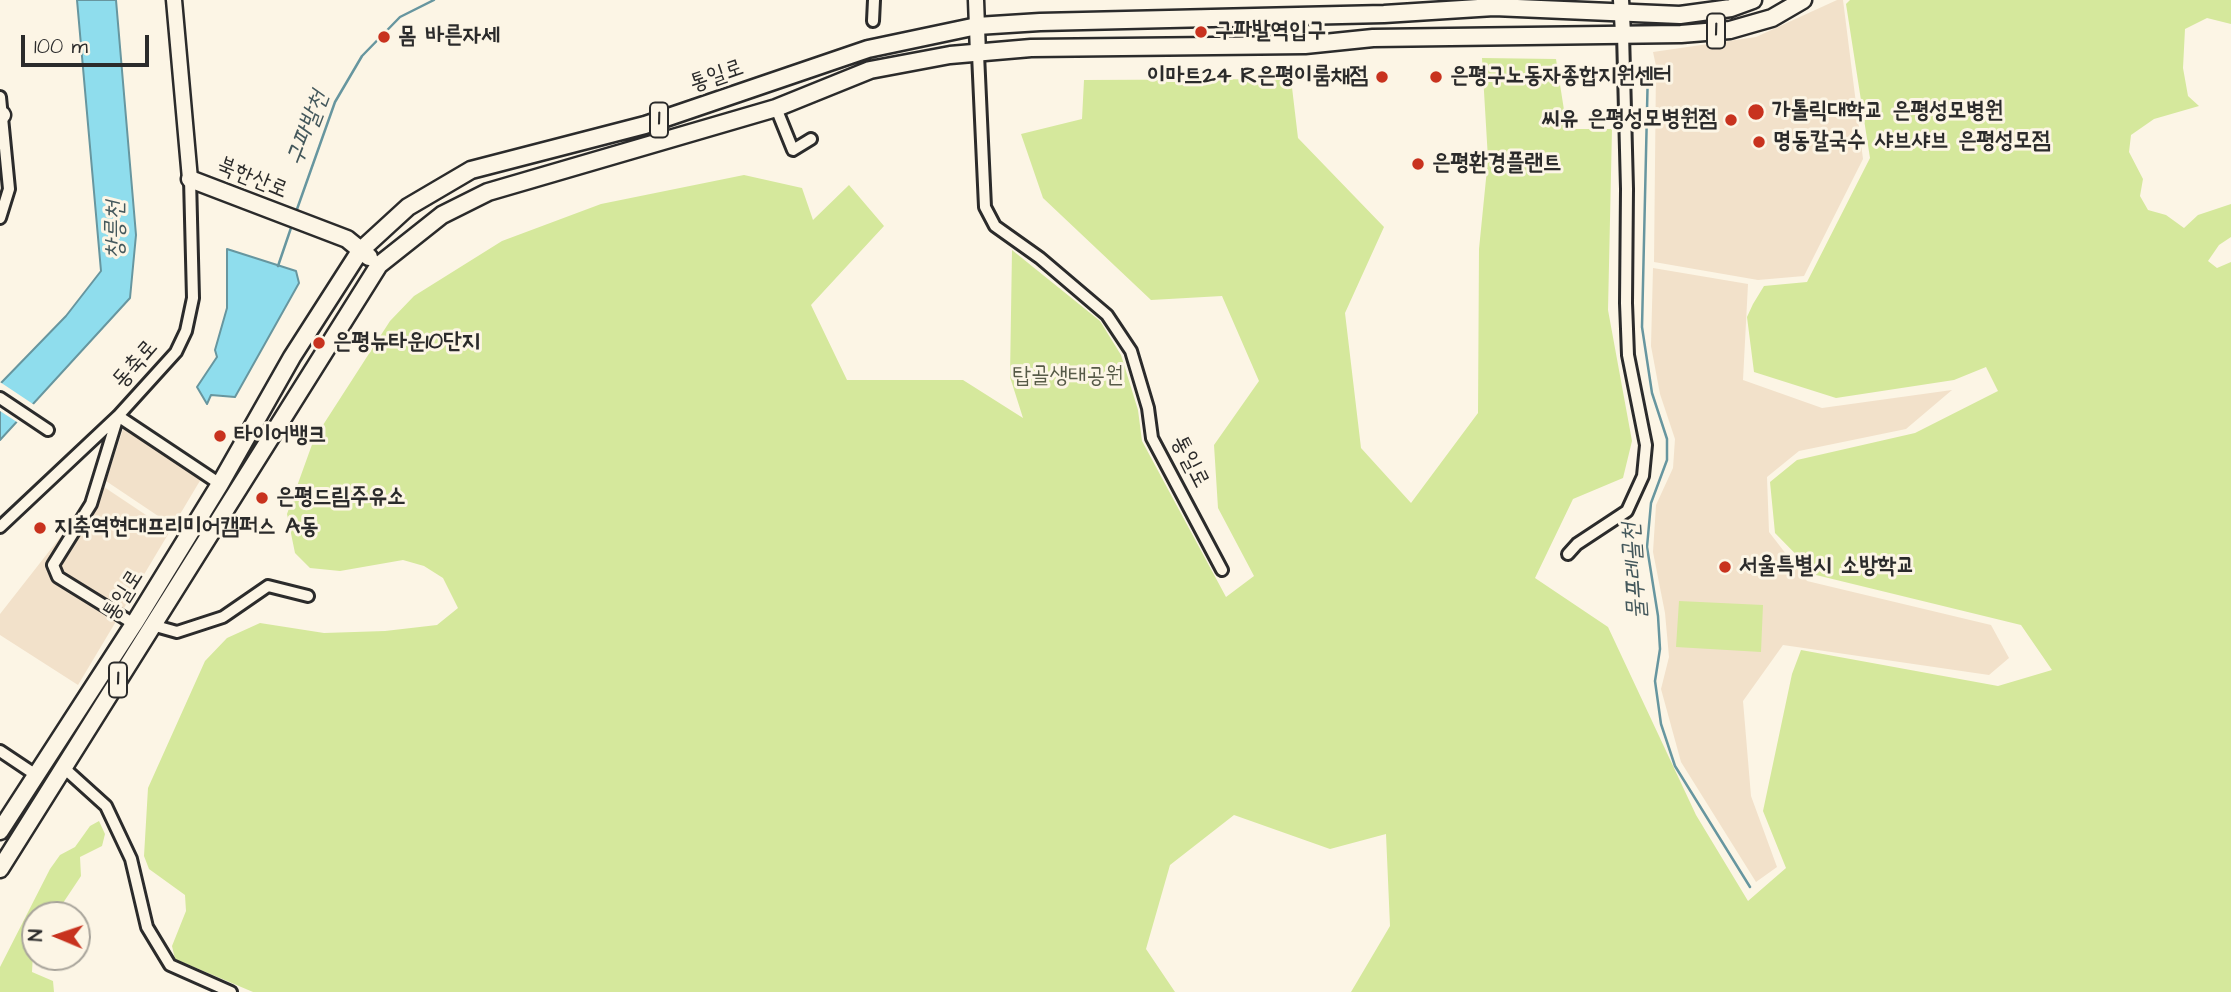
<!DOCTYPE html>
<html>
<head>
<meta charset="utf-8">
<style>
  body { margin:0 }
  #map { position:relative; width:2231px; height:992px; overflow:hidden; background:#fcf5e5; font-family:"Architects Daughter",sans-serif }
  canvas { display:block }
  .north { position:absolute; left:21px; top:901px; width:70px; height:70px; box-sizing:border-box; background:#fcf5e5; border:2px solid #a8a49b; border-radius:50%; rotate:272deg; font-size:19px; font-weight:700; line-height:28px; text-align:center; color:#2b2b2b }
  .north::after { content:''; display:block; margin:auto; width:24px; height:32px; background:#c8321e; clip-path:polygon(50% 0,100% 100%,50% 72%,0 100%) }
  .scale { position:absolute; left:21px; top:35px; width:128px; height:32px; box-sizing:border-box; border:4px solid #2b2b2b; border-top:0; padding-left:9px; font-size:21px; line-height:24px; white-space:nowrap; color:#2b2b2b; -webkit-text-stroke:5px #fcf5e5; paint-order:stroke }
</style>
</head>
<body>
<div id="map">
<canvas width="2231" height="992"></canvas>
<div class="north">N</div>
<div class="scale">100 m</div>
</div>
<script>
const g = document.querySelector('canvas').getContext('2d');
g.lineJoin = 'round';
function fillPath(path, color) {
  g.fillStyle = color;
  g.fill(path, 'evenodd');
}
function shape(rows) {
  const path = new Path2D();
  for (const r of rows) {
    path.moveTo(r[0], r[1]);
    for (let i = 2; i < r.length; i += 2) path.lineTo(r[i], r[i + 1]);
  }
  return path;
}
function trace(path, color, width, dash) {
  g.strokeStyle = color;
  g.lineWidth = width;
  g.lineCap = dash ? 'butt' : 'round';
  g.setLineDash(dash || []);
  g.stroke(path);
}
function write(font, color, halo, rows, align = 'center') {
  g.font = font + ' "Architects Daughter","Poor Story",sans-serif';
  g.lineWidth = 6;
  g.setLineDash([]);
  g.textBaseline = 'middle';
  g.strokeStyle = halo;
  g.fillStyle = color;
  for (const [text, x, y, turn = 0] of rows) {
    g.save();
    g.translate(x, y);
    g.rotate((+turn || 0) * Math.PI / 180);
    g.textAlign = isNaN(turn) ? turn : align;
    if (halo) g.strokeText(text, 0, 0);
    g.fillText(text, 0, 0);
    g.restore();
  }
}
const built = shape([
  [1837,0,1843,0,1863,159,1804,276,1758,280,1654,262,1656,66,1653,52,1756,37],
  [1653,268,1748,284,1743,380,1822,408,1952,390,1906,429,1799,451,1767,477,1769,532,1807,581,1991,625,2009,658,1989,675,1783,645,1743,701,1751,796,1777,867,1756,882,1681,762,1661,689,1669,657,1665,613,1653,552,1656,505,1673,468,1675,439,1660,394,1651,346],
  [124,426,201,479,173,526,106,481],
  [101,485,170,531,78,685,0,635,0,614]
]);
const green = shape([
  [1850,0,2231,0,2231,24,2207,18,2185,29,2183,68,2188,96,2199,106,2154,119,2131,135,2129,152,2143,179,2140,196,2148,210,2166,215,2184,228,2198,215,2231,204,2231,237,2219,245,2208,261,2217,268,2231,262,2231,992,1351,992,1390,926,1386,834,1330,849,1234,815,1170,865,1146,949,1175,992,253,992,175,959,172,946,186,911,185,895,149,869,144,856,148,788,205,661,227,638,260,623,324,633,385,631,437,625,458,608,443,578,424,566,403,560,340,571,310,568,295,553,287,514,314,439,390,321,414,296,502,241,601,204,744,175,802,188,813,220,849,185,884,226,811,305,847,380,963,380,1023,418,1010,377,1012,250,1100,321,1121,355,1138,410,1142,441,1226,597,1254,576,1218,508,1214,445,1259,381,1222,296,1151,300,1043,198,1021,134,1082,119,1084,80,1291,79,1298,138,1384,227,1345,313,1361,448,1411,503,1478,413,1479,249,1488,159,1482,58,1556,59,1567,129,1612,129,1608,310,1632,441,1623,478,1573,499,1535,578,1608,627,1696,815,1748,901,1786,868,1763,811,1792,674,1801,650,1998,686,2052,670,2021,625,1816,575,1775,533,1770,482,1797,460,1915,433,1998,391,1986,367,1954,380,1836,398,1754,372,1747,317,1753,304,1764,286,1807,282,1870,158,1846,4],
  [1679,601,1763,605,1761,652,1676,647],
  [99,821,105,834,102,846,80,857,81,876,55,915,35,915,32,972,53,981,54,992,0,992,0,967,50,869,60,855,75,847,90,826]
]);
const water = shape([
  [77,0,116,0,136,235,130,298,0,440,0,384,66,316,101,271,77,0],
  [227,249,296,271,299,283,235,397,211,395,207,404,197,387,217,357,215,350,227,308,227,249]
]);
const pier = shape([
  [0,382,36,406,20,424,0,411]
]);
const stream = shape([
  [1648,67,1642,327,1652,393,1667,439,1667,460,1651,503,1647,547,1658,616,1660,649,1655,681,1661,724,1675,766,1750,887],
  [296,212,335,102,362,56,400,17,434,0],
  [278,266,292,225]
]);
const street = shape([
  [873,21,874,0],
  [978,54,985,207,995,226,1040,258,1107,315,1131,351,1148,408,1152,438,1222,570],
  [0,97,9,189,0,218],
  [776,108,793,150,811,139],
  [0,398,48,430],
  [118,416,91,504,53,565,58,577,134,624],
  [118,416,220,484],
  [0,527,118,416,176,352,186,331,193,298,190,179],
  [1568,554,1577,544,1627,511,1643,476,1646,445,1628,355,1626,303,1627,189,1623,33],
  [152,625,177,632,223,617,268,586,308,596],
  [0,751,36,775],
  [64,768,106,806,131,859,147,927,170,965,231,992]
]);
const secondary = shape([
  [174,0,190,179],
  [976,0,978,54],
  [1621,0,1623,33]
]);
const primary = shape([
  [0,114,2,115],
  [190,179,347,239,369,257],
  [0,831,134,624,220,484,292,357,360,251,408,207,471,170,645,125,868,49,977,26,1040,22,1384,14,1494,7,1680,15,1731,8,1753,0],
  [0,869,379,265,442,215,488,192,776,108,870,70,950,55,1031,48,1305,45,1373,38,1681,34,1730,30,1772,18,1803,0]
]);
const markers = [
  [1201,32,7,"#c8321e"],
  [384,37,7,"#c8321e"],
  [1382,77,7,"#c8321e"],
  [1436,77,7,"#c8321e"],
  [1756,112,9,"#c8321e"],
  [1731,120,7,"#c8321e"],
  [1759,142,7,"#c8321e"],
  [1418,164,7,"#c8321e"],
  [319,343,7,"#c8321e"],
  [220,436,7,"#c8321e"],
  [262,498,7,"#c8321e"],
  [40,528,7,"#c8321e"],
  [1725,567,7,"#c8321e"]
];
const shields = [
  [1716,31,18],
  [659,120,18],
  [118,680,18]
];
const shieldNames = [
  ["1",1716,31],
  ["1",659,120],
  ["1",118,680]
];
const poiNames = [
  ["구파발역입구",1215,32],
  ["몸 바른자세",398,37],
  ["이마트24 R은평이룸채점",1368,77,"right"],
  ["은평구노동자종합지원센터",1450,77],
  ["가톨릭대학교 은평성모병원",1772,112],
  ["씨유 은평성모병원점",1717,120,"right"],
  ["명동칼국수 샤브샤브 은평성모점",1773,142],
  ["은평환경플랜트",1432,164],
  ["은평뉴타운10단지",333,343],
  ["타이어뱅크",234,436],
  ["은평드림주유소",276,498],
  ["지축역현대프리미어캠퍼스 A동",54,528],
  ["서울특별시 소방학교",1739,567]
];
const streetNames = [
  ["통일로",717,77,-19],
  ["북한산로",252,179,22],
  ["동축로",136,365,-49],
  ["통일로",1189,462,63],
  ["통일로",124,596,-58]
];
const parkNames = [
  ["탑골생태공원",1068,377]
];
const waterNames = [
  ["구파발천",309,129,-69],
  ["창릉천",117,230,-90],
  ["물푸레골천",1636,571,-94]
];
fillPath(built, '#f2e1ca');
fillPath(green, '#d5e89c');
fillPath(water, '#8fdded');
trace(water, '#67969f', 2);
fillPath(pier, '#fcf5e5');
trace(stream, '#67969f', 2.5);
trace(street, '#2b2b2b', 16);
trace(secondary, '#2b2b2b', 19);
trace(primary, '#2b2b2b', 21);
trace(street, '#fcf5e5', 10);
trace(secondary, '#fcf5e5', 14);
trace(primary, '#fcf5e5', 16);
for (const [x, y, r, color] of markers) {
  const dot = new Path2D();
  dot.arc(x, y, r, 0, 2 * Math.PI);
  g.fillStyle = color;
  g.fill(dot);
  trace(dot, '#fcf5e5', 2.5);
}
for (const [x, y, w] of shields) {
  const box = new Path2D();
  box.roundRect(x - w / 2, y - 17.5, w, 35, 5);
  g.fillStyle = '#fcf5e5';
  g.fill(box);
  trace(box, '#2b2b2b', 2);
}
write('bold 21px', '#2b2b2b', null, shieldNames);
write('bold 23px', '#2b2b2b', '#fcf5e5', poiNames, 'left');
write('23px', '#2b2b2b', '#fcf5e5', streetNames);
write('23px', '#565a47', '#fcf5e5', parkNames);
write('italic 24px', '#44585c', '#fcf5e5', waterNames);
</script>
</body>
</html>
